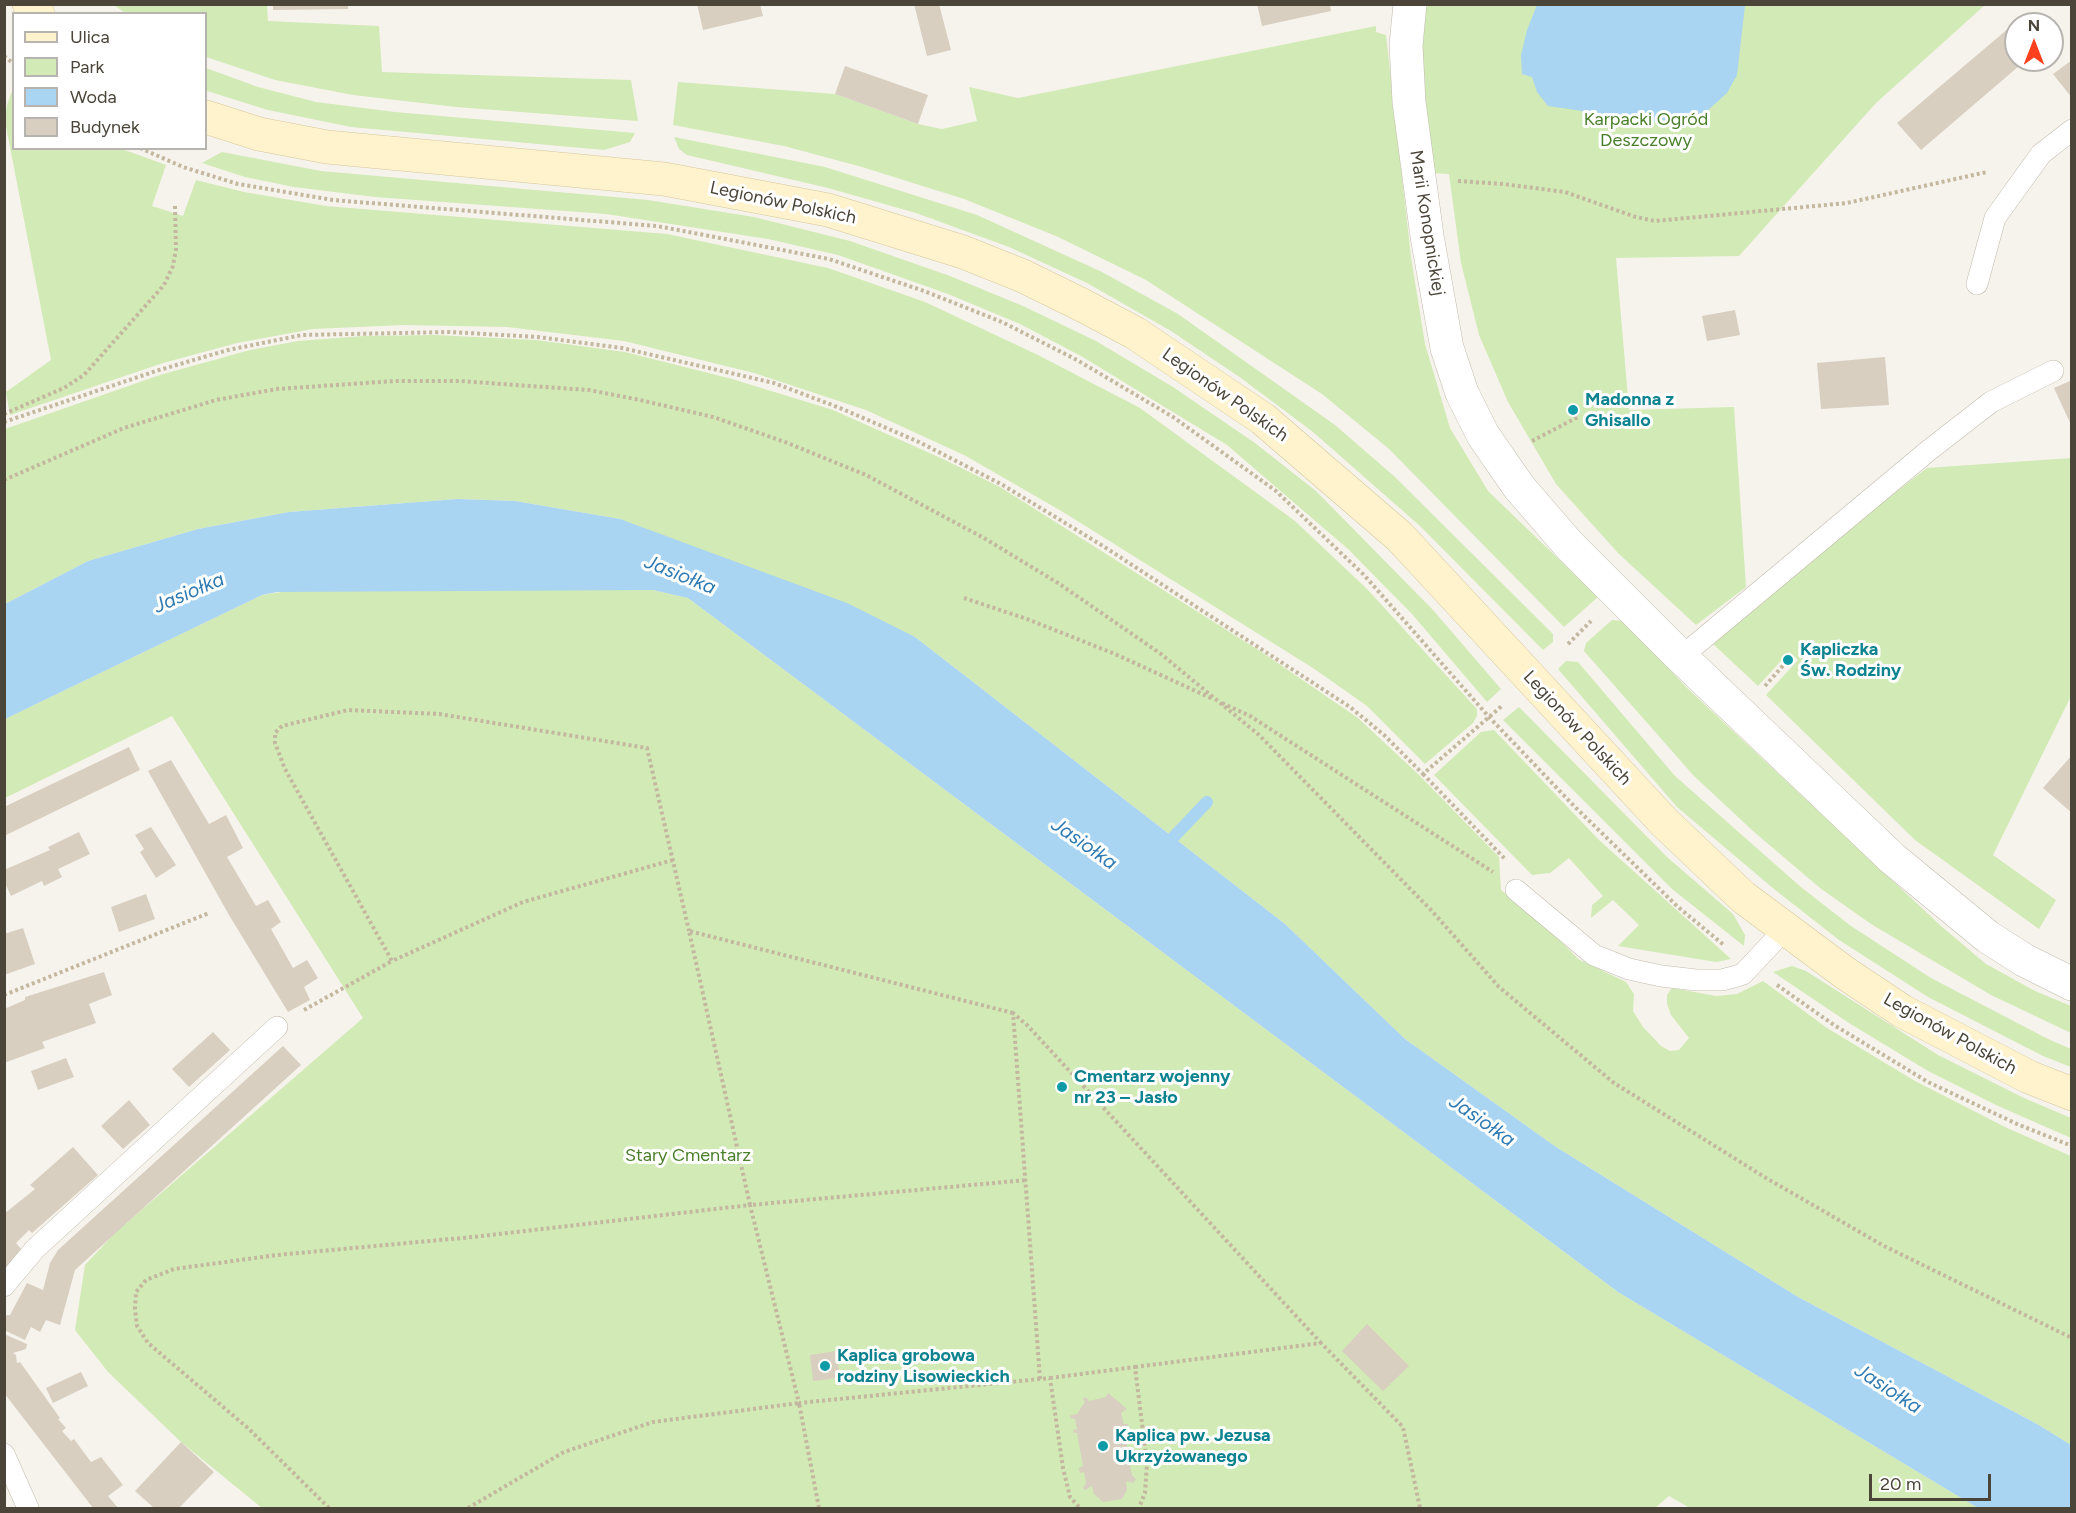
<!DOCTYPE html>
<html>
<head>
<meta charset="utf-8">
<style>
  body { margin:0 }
  #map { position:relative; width:2076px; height:1513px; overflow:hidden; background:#f6f3ec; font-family:Figtree,sans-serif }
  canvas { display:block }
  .frame { position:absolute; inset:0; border:6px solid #4b4439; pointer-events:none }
  .legend { position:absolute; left:12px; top:12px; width:195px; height:138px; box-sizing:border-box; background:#fff; border:2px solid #b7b4b0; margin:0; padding:8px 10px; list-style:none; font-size:18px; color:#4b4439 }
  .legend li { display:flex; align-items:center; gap:12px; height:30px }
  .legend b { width:30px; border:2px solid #b7b4b0 }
  .north { position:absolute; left:2004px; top:12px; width:60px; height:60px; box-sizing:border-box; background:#fff; border:2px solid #b7b4b0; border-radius:50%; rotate:0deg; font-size:16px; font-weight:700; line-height:24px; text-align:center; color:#4b4439 }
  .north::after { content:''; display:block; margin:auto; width:21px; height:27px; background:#fc3f1d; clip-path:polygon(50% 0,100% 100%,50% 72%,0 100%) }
  .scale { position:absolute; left:1869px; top:1474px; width:122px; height:27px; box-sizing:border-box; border:3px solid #4b4439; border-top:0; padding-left:8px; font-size:18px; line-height:21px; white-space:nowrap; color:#4b4439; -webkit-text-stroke:4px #fff; paint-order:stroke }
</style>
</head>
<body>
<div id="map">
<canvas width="2076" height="1513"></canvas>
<div class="frame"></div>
<ul class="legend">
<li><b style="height:8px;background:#fff3cd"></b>Ulica</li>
<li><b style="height:16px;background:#d2eab5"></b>Park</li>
<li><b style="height:16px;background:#a9d4f2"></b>Woda</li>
<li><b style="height:16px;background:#d8cfc1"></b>Budynek</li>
</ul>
<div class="north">N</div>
<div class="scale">20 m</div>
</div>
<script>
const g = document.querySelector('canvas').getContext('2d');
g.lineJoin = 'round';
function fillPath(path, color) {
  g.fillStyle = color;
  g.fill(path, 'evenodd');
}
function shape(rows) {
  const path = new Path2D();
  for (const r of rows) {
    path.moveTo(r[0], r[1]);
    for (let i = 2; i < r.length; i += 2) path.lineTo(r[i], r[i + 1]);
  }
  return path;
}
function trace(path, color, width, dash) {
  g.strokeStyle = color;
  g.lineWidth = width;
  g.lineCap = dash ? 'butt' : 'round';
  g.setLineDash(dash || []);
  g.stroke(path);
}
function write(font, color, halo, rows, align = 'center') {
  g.font = font + ' Figtree,sans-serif';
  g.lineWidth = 6;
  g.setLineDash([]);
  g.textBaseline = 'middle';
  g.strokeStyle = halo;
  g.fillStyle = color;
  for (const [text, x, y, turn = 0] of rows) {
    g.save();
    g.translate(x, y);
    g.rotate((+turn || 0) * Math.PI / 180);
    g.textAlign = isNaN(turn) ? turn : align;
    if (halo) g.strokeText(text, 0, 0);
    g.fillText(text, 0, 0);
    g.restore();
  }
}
const green = shape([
  [114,5,267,5,268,21,379,26,382,72,631,80,638,121,456,107,353,95,275,80,206,57,206,14,125,13],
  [1426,5,1985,5,1876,103,1739,256,1616,258,1629,410,1734,407,1746,587,1696,625,1618,553,1556,484,1508,402,1479,335,1461,263,1449,174,1431,173,1422,58],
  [1376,26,1376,32,1386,35,1411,257,1425,344,1450,428,1488,491,1598,597,1564,627,1389,449,1322,394,1146,280,1056,236,964,199,862,167,784,146,673,125,678,82,835,94,918,124,942,129,977,121,969,87,1018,98],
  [206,68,258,87,316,102,395,112,635,133,630,142,604,150,351,127,268,110,207,91],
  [13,88,14,148,122,149,166,165,152,206,183,216,196,180,244,192,326,206,667,234,828,268,925,302,1038,355,1140,408,1295,521,1367,589,1477,709,1477,716,1473,723,1425,764,1367,706,1313,668,1063,512,966,456,866,410,754,373,624,341,507,327,404,325,313,329,237,343,163,363,10,415,6,392,51,360,5,121,7,105],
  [674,137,825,167,977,215,1102,272,1178,314,1335,425,1395,477,1553,634,1553,642,1543,650,1420,526,1313,432,1241,378,1171,331,1087,283,1009,247,916,213,828,188,687,155,679,149],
  [222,152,321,171,648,200,754,217,850,241,950,276,1023,306,1096,341,1173,387,1255,443,1316,491,1433,610,1501,689,1487,702,1412,614,1348,549,1227,445,1081,356,1020,324,948,294,838,255,768,239,606,214,375,197,294,187,245,177,202,163],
  [435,335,536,340,625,352,732,379,833,410,943,459,1000,487,1263,653,1358,718,1419,775,1499,857,1501,890,1554,934,1578,959,1626,982,1634,994,1633,1011,1643,1027,1661,1046,1670,1051,1679,1050,1689,1038,1671,1015,1667,1004,1667,995,1672,988,1716,996,1737,994,1763,981,1827,1028,1915,1081,2007,1128,2071,1156,2071,1445,2037,1424,1798,1297,1556,1147,1405,1039,1285,924,915,637,620,519,515,501,458,499,289,512,198,529,88,561,5,604,5,429,160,375,250,350,298,341,364,336],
  [2071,458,2071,696,1993,855,2056,900,2039,929,1915,840,1766,695,1798,660,1789,652,1758,686,1712,643,1773,587,1927,468],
  [295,590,653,590,688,598,1618,1292,1978,1508,1690,1508,1669,1496,1655,1508,262,1508,181,1442,108,1372,75,1330,85,1265,115,1233,363,1018,172,716,5,798,5,719,262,595],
  [1612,620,1625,621,1687,688,1941,926,1986,964,2035,991,2071,1006,2071,1033,1991,995,1871,924,1820,888,1753,831,1693,775,1584,651,1586,643],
  [1566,661,1578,662,1675,776,1802,888,1851,926,1931,978,2048,1039,2071,1049,2071,1067,2043,1056,1928,997,1839,940,1774,889,1677,807,1558,669],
  [1519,707,1667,857,1733,914,1745,935,1744,946,1672,889,1503,720],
  [1494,730,1599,840,1731,959,1716,962,1618,946,1639,925,1613,900,1591,918,1592,905,1603,896,1569,858,1550,873,1532,875,1434,775,1481,732],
  [1792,966,1806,971,1938,1055,2024,1098,2071,1118,2071,1138,1996,1105,1928,1071,1849,1023,1773,972]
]);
const water = shape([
  [1537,5,1745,5,1737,75,1727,93,1706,112,1664,123,1548,106,1537,92,1532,77,1522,74,1521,55,1527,30],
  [458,499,515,501,620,519,847,603,915,637,1285,924,1405,1039,1556,1147,1798,1297,2037,1424,2071,1445,2071,1508,1978,1508,1618,1292,688,598,653,590,277,592,262,595,5,719,5,604,88,561,198,529,289,512]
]);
const stream = shape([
  [1164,847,1207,802]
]);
const building = shape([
  [273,4,348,4,348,9,273,10],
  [697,4,760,4,763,16,703,30],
  [914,4,939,4,951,50,927,56],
  [1257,4,1330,4,1331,11,1262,26],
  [2023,16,2031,24,2016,24,2016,60,2026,60,1921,150,1897,123],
  [2072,60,2072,98,2053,74],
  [845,66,928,95,918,124,835,94],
  [1735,310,1740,335,1707,341,1702,316],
  [1885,357,1889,405,1821,409,1817,363],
  [2072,380,2072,427,2054,388],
  [129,747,140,770,4,836,4,807],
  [2072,755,2072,813,2043,788],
  [171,760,209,824,226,815,243,848,227,857,256,906,268,900,281,922,271,929,293,968,307,960,318,978,304,987,310,1000,288,1012,229,915,148,771],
  [151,827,176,865,156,878,140,852,144,849,135,835],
  [79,832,90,854,58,869,62,877,44,886,42,881,11,896,4,881,4,870,50,850,48,847],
  [146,894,155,919,119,932,111,907],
  [23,928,35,964,4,975,4,934],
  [104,972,112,995,89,1004,96,1023,42,1042,45,1048,4,1063,4,1009,25,1000,25,997],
  [213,1032,230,1050,189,1087,172,1069],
  [283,1046,301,1065,75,1270,60,1325,46,1320,40,1332,31,1327,25,1340,4,1330,4,1319,7,1315,10,1315,27,1283,43,1290,50,1263,58,1250],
  [66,1058,74,1077,38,1090,31,1071],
  [129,1100,150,1125,123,1149,101,1126],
  [73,1147,98,1175,32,1233,29,1230,16,1243,23,1251,4,1269,4,1214,35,1189,30,1185],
  [1367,1324,1409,1366,1383,1391,1342,1351],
  [4,1334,27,1344,26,1349,13,1353,16,1355,17,1363,20,1362,60,1418,58,1419,66,1428,62,1431,71,1441,74,1439,91,1462,101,1457,123,1485,108,1496,118,1508,93,1508,4,1393],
  [836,1351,840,1378,813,1381,810,1355],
  [81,1372,88,1386,53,1403,46,1388],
  [1108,1393,1127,1409,1121,1413,1124,1424,1128,1424,1128,1426,1124,1428,1129,1460,1133,1459,1134,1464,1130,1465,1132,1475,1136,1479,1133,1483,1126,1481,1127,1490,1122,1499,1103,1502,1094,1494,1092,1486,1085,1490,1083,1488,1086,1483,1084,1472,1080,1473,1079,1468,1083,1466,1077,1433,1074,1433,1073,1430,1077,1429,1075,1419,1070,1418,1071,1415,1077,1414,1085,1402,1083,1399,1086,1397,1089,1401,1106,1397],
  [181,1442,214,1472,179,1508,154,1508,135,1491]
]);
const path = shape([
  [4,56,14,64],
  [140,148,183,167,238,184,333,200,657,226,746,243,829,259,924,291,1002,322,1077,360,1173,417,1276,491,1364,575,1489,717,1575,807,1678,907,1725,946],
  [1458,181,1503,184,1565,192,1636,217,1655,221,1847,203,1987,172],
  [4,414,64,388,84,375,164,285,173,266,176,249,175,206],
  [4,422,156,371,228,350,302,335,450,332,538,337,622,348,774,383,840,408,919,442,1001,484,1103,546,1350,707,1384,735,1423,774,1503,705],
  [1532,441,1578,417],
  [4,480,124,428,216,400,277,389,395,381,460,381,530,386,589,390,640,400,713,417,785,442,866,475,984,538,1058,583,1161,654,1259,735,1431,910,1499,987,1614,1083,1766,1178,1884,1246,2072,1338],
  [964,598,1027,619,1115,654,1213,699],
  [1568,644,1591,621],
  [1765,686,1788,660],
  [1222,703,1250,716,1493,872],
  [1423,774,1506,860],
  [673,860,523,902,392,961,285,769,275,743,275,733,282,726,348,710,439,714,647,748,689,931],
  [1777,985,1834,1025,1928,1082,2017,1124,2072,1146],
  [4,995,209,913],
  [304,1010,392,961],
  [1013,1013,689,931,750,1205,1027,1180],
  [1135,1367,1321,1343,1403,1427,1420,1508],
  [1050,1378,1135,1367,1147,1464,1145,1493,1139,1508],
  [1040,1379,1013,1013,1027,1025,1321,1343],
  [329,1508,249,1429,148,1343,137,1326,135,1309,136,1292,146,1280,174,1269,277,1255,473,1237,750,1205,799,1403,1050,1378,1063,1468,1070,1497,1080,1508],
  [468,1508,564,1452,653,1422,799,1403,819,1508]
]);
const lane = shape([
  [1977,284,1995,218,2041,154,2072,130],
  [1681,657,1928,451,1991,402,2053,371],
  [1516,890,1594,955,1629,969,1661,976,1696,980,1722,980,1737,976,1743,974,1786,928],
  [4,1286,35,1249,277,1027],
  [4,1454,28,1508]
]);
const street = shape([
  [1410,4,1406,45,1409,102,1427,236,1447,348,1462,393,1483,435,1519,487,1569,545,1681,657,1893,859,1988,937,2024,960,2072,984]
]);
const secondary = shape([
  [29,4,38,14],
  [206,117,259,134,327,147,664,179,828,210,963,252,1023,276,1082,305,1135,333,1263,419,1400,537,1664,822,1743,897,1845,973,1902,1011,2029,1077,2072,1094]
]);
const markers = [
  [1573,410,6,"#0f9aa8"],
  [1788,660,6,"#0f9aa8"],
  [1062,1087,6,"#0f9aa8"],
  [825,1366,6,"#0f9aa8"],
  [1103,1446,6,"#0f9aa8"]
];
const parkNames = [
  ["Karpacki Ogród",1646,120],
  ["Deszczowy",1646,141],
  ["Stary Cmentarz",688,1156]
];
const streetNames = [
  ["Legionów Polskich",783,203,12],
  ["Marii Konopnickiej",1427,223,81],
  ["Legionów Polskich",1225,395,35],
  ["Legionów Polskich",1577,728,47],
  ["Legionów Polskich",1950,1034,29]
];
const cultureNames = [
  ["Madonna z",1585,400],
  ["Ghisallo",1585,421],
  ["Kapliczka",1800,650],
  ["Św. Rodziny",1800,671],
  ["Cmentarz wojenny",1074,1077],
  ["nr 23 – Jasło",1074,1098],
  ["Kaplica grobowa",837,1356],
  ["rodziny Lisowieckich",837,1377],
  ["Kaplica pw. Jezusa",1115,1436],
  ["Ukrzyżowanego",1115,1457]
];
const waterNames = [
  ["Jasiołka",680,575,22],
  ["Jasiołka",189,593,-23],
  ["Jasiołka",1084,844,35],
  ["Jasiołka",1482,1121,35],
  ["Jasiołka",1888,1389,33]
];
fillPath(green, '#d2eab5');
fillPath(water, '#a9d4f2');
trace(stream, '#a9d4f2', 12);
fillPath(building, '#d8cfc1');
trace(lane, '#c2bbae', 22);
trace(street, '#c2bbae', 34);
trace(secondary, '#d6c79b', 34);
trace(path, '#c4b79f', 4, [3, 3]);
trace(lane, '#fff', 21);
trace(street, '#fff', 33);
trace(secondary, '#fff3cd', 33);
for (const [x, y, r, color] of markers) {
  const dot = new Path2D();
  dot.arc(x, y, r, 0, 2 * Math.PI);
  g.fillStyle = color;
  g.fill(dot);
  trace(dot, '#fff', 2);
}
write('18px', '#4a7f2a', '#fff', parkNames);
write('18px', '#4b4439', '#fff', streetNames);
write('bold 18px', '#0d838f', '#fff', cultureNames, 'left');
write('italic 20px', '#2e7ab2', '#fff', waterNames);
</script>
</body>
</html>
